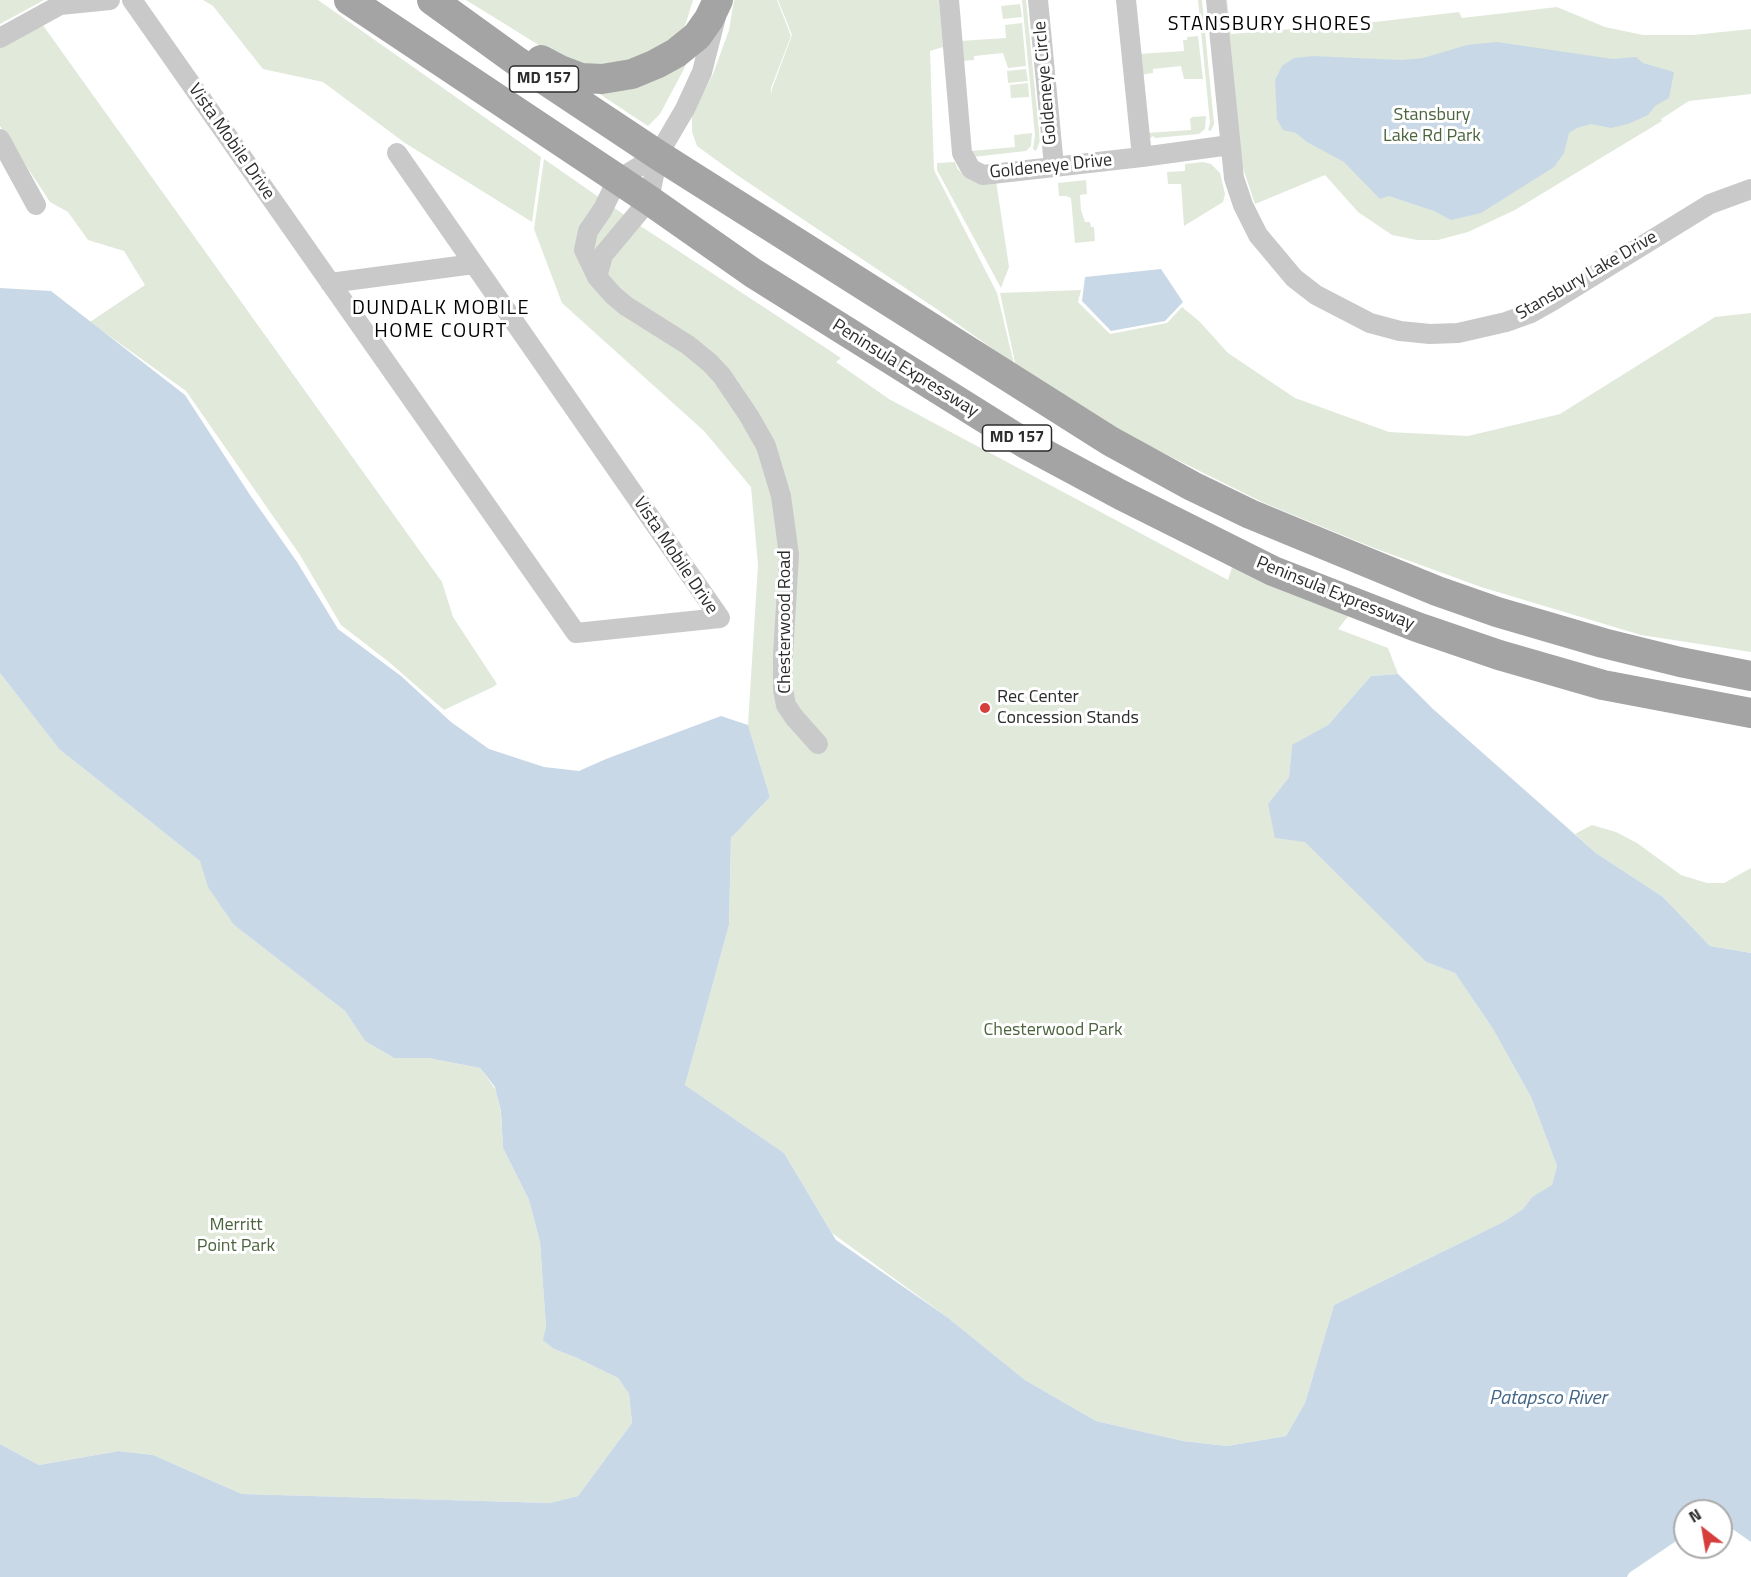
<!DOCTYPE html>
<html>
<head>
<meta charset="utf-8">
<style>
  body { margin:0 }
  #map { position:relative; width:1751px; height:1577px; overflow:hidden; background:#fff; font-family:"Titillium Web",sans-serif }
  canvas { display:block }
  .north { position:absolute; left:1673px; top:1499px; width:60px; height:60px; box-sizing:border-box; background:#fff; border:2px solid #ababab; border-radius:50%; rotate:329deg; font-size:16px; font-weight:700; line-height:24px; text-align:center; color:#2c2c2c }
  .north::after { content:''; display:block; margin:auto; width:21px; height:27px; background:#d63e3c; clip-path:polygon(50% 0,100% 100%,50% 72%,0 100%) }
</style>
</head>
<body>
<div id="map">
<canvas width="1751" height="1577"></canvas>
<div class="north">N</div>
</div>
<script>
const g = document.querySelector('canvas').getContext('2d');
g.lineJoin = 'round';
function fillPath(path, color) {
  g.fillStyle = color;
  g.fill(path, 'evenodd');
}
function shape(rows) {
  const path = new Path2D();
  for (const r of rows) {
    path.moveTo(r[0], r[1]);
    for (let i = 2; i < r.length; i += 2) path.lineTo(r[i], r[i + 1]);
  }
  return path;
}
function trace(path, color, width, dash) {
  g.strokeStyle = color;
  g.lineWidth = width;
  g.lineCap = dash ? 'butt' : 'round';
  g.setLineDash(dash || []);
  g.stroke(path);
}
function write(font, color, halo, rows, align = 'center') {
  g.font = font + ' "Titillium Web",sans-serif';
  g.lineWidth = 6;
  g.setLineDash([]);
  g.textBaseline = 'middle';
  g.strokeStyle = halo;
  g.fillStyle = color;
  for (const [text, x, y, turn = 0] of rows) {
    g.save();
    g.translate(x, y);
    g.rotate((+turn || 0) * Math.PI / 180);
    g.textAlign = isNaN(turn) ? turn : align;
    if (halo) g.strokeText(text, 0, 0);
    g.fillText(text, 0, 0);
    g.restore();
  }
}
const green = shape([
  [0,0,44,0,0,24],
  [203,0,318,0,541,157,532,222,405,143,323,82,263,69,213,6],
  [466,0,693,0,685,26,650,60,601,70,563,60],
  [734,0,777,0,791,36,771,88,772,96,772,89,792,35,778,0,939,0,943,47,930,51,934,170,997,293,1014,364,938,310,737,175,697,146,692,132,692,114,713,74,729,30],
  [1022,0,1026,0,1040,141,1036,151,1033,149,1035,135],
  [1198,0,1202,0,1214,124,1211,131,1208,130,1210,123],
  [1223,0,1227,0,1231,34,1375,22,1459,12,1462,18,1557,7,1605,27,1643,35,1693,35,1751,29,1751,94,1689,101,1661,119,1662,121,1515,210,1468,232,1438,240,1417,240,1392,235,1358,212,1325,175,1255,204,1237,150],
  [1020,4,1022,17,1003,19,1001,6],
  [1022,23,1026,66,1008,68,1003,53,974,56,974,60,962,61,960,41,1006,38,1005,25],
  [42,24,442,582,453,617,497,684,493,687,444,710,389,662,341,625,300,555,186,391,90,322,145,285,124,251,88,240,68,212,50,202,0,126,0,48],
  [1198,36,1203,79,1184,79,1181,66,1153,69,1153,73,1140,75,1138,54,1184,51,1183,40,1187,40,1187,37],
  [693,47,684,69,660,114,648,126,592,89],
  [1026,69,1028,81,1008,83,1007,71],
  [1028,83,1029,97,1011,98,1010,85],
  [1206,116,1205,129,1199,134,1155,138,1153,136,1148,140,1146,133,1191,130,1190,119,1192,117],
  [1032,133,1031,146,1026,151,973,157,971,151,1015,147,1014,135],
  [544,159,636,223,841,358,836,362,889,399,1228,580,1233,564,1350,614,1338,629,1388,648,1398,674,1371,676,1328,725,1292,746,1289,777,1268,804,1426,962,1455,973,1493,1029,1531,1097,1557,1166,1552,1186,1532,1197,1523,1209,1503,1222,1334,1305,1305,1403,1286,1436,1227,1446,1183,1441,1096,1421,1025,1380,947,1317,832,1233,784,1153,685,1085,729,925,731,838,770,797,748,725,758,565,751,487,704,431,562,303,534,229],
  [955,162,957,168,964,176,972,181,996,181,1009,267,1001,288,937,170,937,163],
  [1203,162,1211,164,1220,173,1225,194,1223,202,1184,226,1181,184,1168,184,1167,172,1185,171,1185,164],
  [1086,180,1087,194,1080,195,1081,210,1085,222,1090,222,1091,227,1094,227,1095,241,1075,243,1071,198,1066,196,1059,196,1058,183],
  [1081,290,1078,302,1110,334,1167,323,1182,307,1200,322,1228,353,1295,398,1389,432,1468,436,1560,414,1715,317,1751,313,1751,652,1641,635,1481,587,1374,548,1264,503,1111,427,1016,367,1000,293],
  [0,673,59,749,200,861,234,925,345,1011,365,1041,394,1058,428,1058,480,1068,496,1090,501,1114,503,1148,529,1200,540,1242,546,1327,544,1340,554,1349,577,1358,618,1378,629,1394,632,1423,578,1496,550,1503,242,1494,153,1455,119,1451,39,1465,0,1444],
  [1592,825,1616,832,1637,843,1681,875,1707,883,1724,883,1751,868,1751,953,1710,946,1663,897,1596,853,1575,834]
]);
const water = shape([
  [1497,42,1613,59,1636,57,1643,63,1674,72,1669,98,1655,106,1648,115,1628,124,1611,128,1591,124,1577,128,1569,133,1564,153,1554,167,1481,213,1451,220,1434,211,1389,196,1380,199,1344,162,1307,142,1296,133,1283,130,1277,119,1275,80,1282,66,1294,58,1313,56,1401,60,1423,58,1467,45],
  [1161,269,1183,302,1165,321,1111,331,1082,301,1085,277],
  [0,288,51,291,185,395,250,495,297,562,338,629,401,676,451,722,489,749,544,767,579,771,606,759,721,716,748,725,770,797,731,838,729,925,685,1085,784,1153,836,1240,947,1317,1025,1380,1096,1421,1183,1441,1227,1446,1286,1436,1305,1403,1334,1305,1503,1222,1523,1209,1532,1197,1552,1185,1557,1166,1531,1097,1493,1029,1455,973,1426,962,1305,842,1275,838,1268,804,1289,777,1292,745,1328,725,1371,676,1398,674,1433,709,1596,853,1663,897,1710,946,1751,953,1751,1542,1734,1530,1721,1524,1721,1511,1685,1511,1685,1535,1629,1573,1627,1577,0,1577,0,1444,39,1465,119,1451,153,1455,242,1494,550,1503,578,1496,632,1423,629,1394,618,1378,577,1358,554,1349,543,1340,546,1327,540,1242,529,1200,503,1148,501,1112,495,1087,480,1068,428,1058,394,1058,365,1041,345,1011,234,925,208,887,200,861,59,749,0,673]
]);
const minor = shape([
  [132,0,576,633,720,618,397,153],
  [949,0,962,153,971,169,983,175,1142,157,1230,145],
  [1038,0,1054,166],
  [1126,0,1142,157],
  [1216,0,1234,178,1243,205,1258,235,1294,278,1316,295,1370,323,1400,331,1430,334,1458,333,1506,322,1531,313,1554,300,1710,204,1751,189],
  [0,38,60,5,110,0],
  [0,139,36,205],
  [658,155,617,180,603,209,588,231,584,250,597,277,613,295,626,306,688,345,710,363,722,376,749,416,766,446,781,496,789,555,783,655,783,690,786,705,794,717,818,744],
  [597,277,603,255,649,200,658,155,685,109,702,72,716,17],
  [330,283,474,264]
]);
const primary = shape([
  [349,0,649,200,753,273,1026,444,1121,495,1273,571,1417,627,1499,655,1603,685,1751,713],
  [432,0,515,60,658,155,1110,441,1192,486,1250,514,1376,566,1437,591,1497,612,1603,643,1680,662,1751,676],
  [541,60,560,70,581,78,602,79,632,74,656,64,676,53,697,36,709,19,718,0]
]);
const markers = [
  [985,708,6,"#d63e3c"]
];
const shields = [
  [544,79,69],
  [1017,438,69]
];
const shieldNames = [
  ["MD 157",544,79],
  ["MD 157",1017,438]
];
const streetNames = [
  ["Goldeneye Circle",1046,83,-95],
  ["Vista Mobile Drive",231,142,55],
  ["Goldeneye Drive",1051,167,-6],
  ["Stansbury Lake Drive",1587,276,-30],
  ["Peninsula Expressway",905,369,32],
  ["Vista Mobile Drive",675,556,56],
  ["Peninsula Expressway",1335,594,22],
  ["Chesterwood Road",786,622,-90]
];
const parkNames = [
  ["Stansbury",1432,116],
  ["Lake Rd Park",1432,137],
  ["Chesterwood Park",1053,1031],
  ["Merritt",236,1226],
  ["Point Park",236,1247]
];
const poiNames = [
  ["Rec Center",997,698],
  ["Concession Stands",997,719]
];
const neighbourhoodNames = [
  ["STANSBURY SHORES",1270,25],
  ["DUNDALK MOBILE",441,309],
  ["HOME COURT",441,332]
];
const waterNames = [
  ["Patapsco River",1548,1399]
];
fillPath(green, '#e1e9db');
fillPath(water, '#c8d8e7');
trace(minor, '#c9c9c9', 20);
trace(primary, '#a4a4a4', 30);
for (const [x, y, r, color] of markers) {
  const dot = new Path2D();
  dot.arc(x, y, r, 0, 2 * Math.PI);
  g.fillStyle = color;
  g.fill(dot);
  trace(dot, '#fff', 2);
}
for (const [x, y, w] of shields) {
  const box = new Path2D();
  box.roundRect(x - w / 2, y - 13, w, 26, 4.5);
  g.fillStyle = '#fff';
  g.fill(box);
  trace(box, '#2c2c2c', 1.5);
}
write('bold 16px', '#2c2c2c', null, shieldNames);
write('18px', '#2c2c2c', '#fff', streetNames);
write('18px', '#4c643e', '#fff', parkNames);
write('18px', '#2c2c2c', '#fff', poiNames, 'left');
g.letterSpacing = '1.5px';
write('20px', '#000', '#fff', neighbourhoodNames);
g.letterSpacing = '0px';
write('italic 20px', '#426687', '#fff', waterNames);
</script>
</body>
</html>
